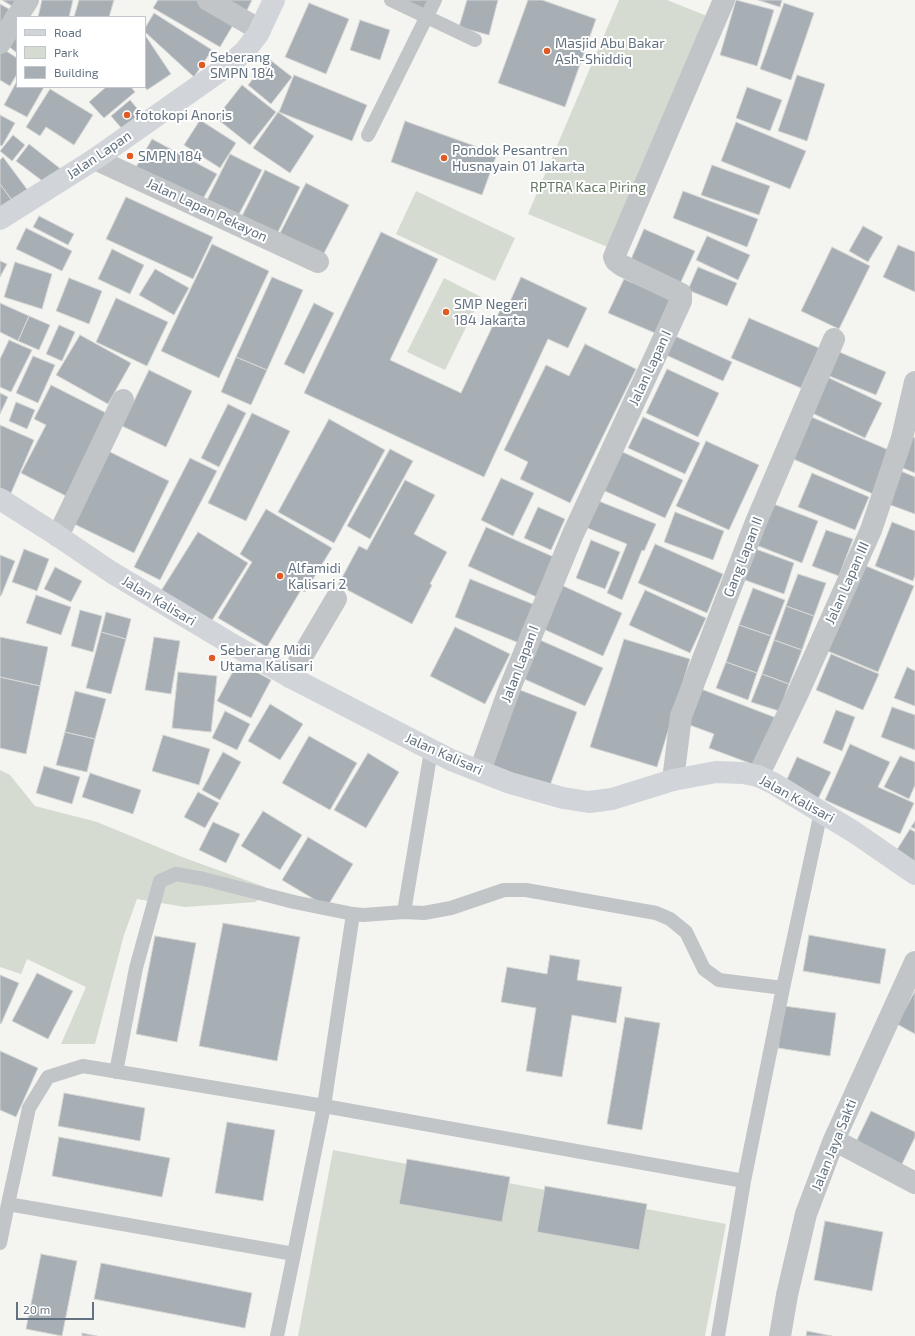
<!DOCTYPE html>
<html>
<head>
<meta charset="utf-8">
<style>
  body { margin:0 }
  #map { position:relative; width:915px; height:1336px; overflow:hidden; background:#f4f4f0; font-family:"Exo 2",sans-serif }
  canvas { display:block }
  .legend { position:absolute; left:16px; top:16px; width:130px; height:72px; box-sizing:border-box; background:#fff; border:1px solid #c1c7cd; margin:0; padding:5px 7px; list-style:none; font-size:12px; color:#637281 }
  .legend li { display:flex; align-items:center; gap:8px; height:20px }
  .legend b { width:20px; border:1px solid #c1c7cd }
  .scale { position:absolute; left:16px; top:1302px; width:78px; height:18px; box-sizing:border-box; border:2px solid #637281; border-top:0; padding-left:5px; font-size:12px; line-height:14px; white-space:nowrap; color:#637281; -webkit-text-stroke:3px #fff; paint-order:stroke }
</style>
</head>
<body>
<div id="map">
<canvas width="915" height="1336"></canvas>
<ul class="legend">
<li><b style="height:5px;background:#d1d5da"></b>Road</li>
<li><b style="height:11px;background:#d5dbd1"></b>Park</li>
<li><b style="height:11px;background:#a7afb5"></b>Building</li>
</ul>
<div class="scale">20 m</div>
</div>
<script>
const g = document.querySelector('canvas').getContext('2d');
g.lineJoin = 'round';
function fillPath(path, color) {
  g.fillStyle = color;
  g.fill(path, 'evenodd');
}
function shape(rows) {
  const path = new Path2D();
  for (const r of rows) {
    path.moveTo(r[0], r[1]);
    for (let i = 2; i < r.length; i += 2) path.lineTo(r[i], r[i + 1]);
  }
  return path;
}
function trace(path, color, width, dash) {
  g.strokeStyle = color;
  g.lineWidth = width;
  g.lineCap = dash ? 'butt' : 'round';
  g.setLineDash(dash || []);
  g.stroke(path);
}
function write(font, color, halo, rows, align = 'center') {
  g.font = font + ' "Exo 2",sans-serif';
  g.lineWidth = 4;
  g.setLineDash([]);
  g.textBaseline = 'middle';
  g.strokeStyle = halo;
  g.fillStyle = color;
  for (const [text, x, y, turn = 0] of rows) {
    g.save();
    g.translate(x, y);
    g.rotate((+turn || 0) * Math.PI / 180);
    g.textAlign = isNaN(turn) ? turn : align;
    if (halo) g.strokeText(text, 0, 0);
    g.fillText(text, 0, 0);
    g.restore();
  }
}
const green = shape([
  [619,0,667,0,707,16,610,248,528,214],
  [416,191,515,238,495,281,396,234],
  [444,278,481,297,445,370,407,352],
  [0,770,10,775,35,806,97,822,182,857,265,887,256,902,185,907,137,899,124,935,95,1044,61,1044,86,987,27,959,21,974,0,967],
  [333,1150,726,1224,705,1336,298,1336]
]);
const building = shape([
  [2,0,22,0,17,9,2,0],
  [42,0,73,0,69,17,38,17,42,0],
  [79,0,114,0,109,17,74,17,79,0],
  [158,0,202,0,236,20,220,47,153,8,158,0],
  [222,0,252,0,246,12,222,0],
  [401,0,428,0,423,10,401,0],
  [467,0,498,0,489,35,459,27,467,0],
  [528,0,542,0,596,19,565,107,498,83,528,0],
  [736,0,774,10,757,66,720,55,736,0],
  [758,0,782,0,780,7,758,0],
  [309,3,349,19,326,74,285,57,309,3],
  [784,3,814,13,791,80,760,69,784,3],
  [0,4,9,9,0,25,0,4],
  [154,13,212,50,194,77,145,32,145,28,154,13],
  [360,20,390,30,380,60,350,50,360,20],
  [17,31,17,53,7,45,17,31],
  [145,35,171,74,147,90,145,87,145,35],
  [3,49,17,58,17,74,10,86,0,80,0,53,3,49],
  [269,59,292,77,271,104,248,85,269,59],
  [294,75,367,105,352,141,279,112,294,75],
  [797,75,825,84,807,141,778,131,797,75],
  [17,81,17,87,44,87,27,117,4,105,17,81],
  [242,85,276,112,250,145,216,118,242,85],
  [106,87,131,87,135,92,104,118,89,102,106,87],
  [747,87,782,100,770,131,736,118,747,87],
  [50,89,93,115,74,145,46,127,40,136,26,127,50,89],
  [130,100,142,114,123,130,111,116,130,100],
  [278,112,314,136,290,173,253,148,278,112],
  [0,115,15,123,2,146,0,145,0,115],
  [200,120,236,143,220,168,184,145,200,120],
  [405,121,497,154,482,195,391,162,405,121],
  [736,122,806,151,790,189,721,161,736,122],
  [13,135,25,145,12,161,0,151,13,135],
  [152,139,217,174,200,204,135,169,152,139],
  [29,144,62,170,49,186,16,161,29,144],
  [230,154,262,170,237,218,206,202,230,154],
  [3,157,29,192,14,203,0,184,0,160,3,157],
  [712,165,770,186,759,215,701,195,712,165],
  [265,170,300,187,277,234,242,216,265,170],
  [306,183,349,205,321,259,278,237,306,183],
  [0,184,14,203,0,213,0,184],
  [683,191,758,219,747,247,673,218,683,191],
  [126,197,213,237,193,279,106,239,126,197],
  [39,216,74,234,68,245,33,227,39,216],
  [863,226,883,237,868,262,849,251,863,226],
  [26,228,72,251,62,271,16,249,26,228],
  [644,229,695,251,679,286,629,264,644,229],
  [381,232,438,259,390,360,461,393,503,304,508,306,521,277,587,308,568,348,548,339,484,477,304,393,381,232],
  [707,236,750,255,738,280,696,260,707,236],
  [212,244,269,271,219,378,161,351,212,244],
  [898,245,915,252,915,292,883,277,898,245],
  [832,247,870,266,839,329,801,311,832,247],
  [112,249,144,265,130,294,98,279,112,249],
  [0,261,7,264,0,277,0,261],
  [15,262,52,274,42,309,4,297,15,262],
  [698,267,737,283,727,306,688,290,698,267],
  [155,269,189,288,174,315,139,295,155,269],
  [272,277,303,290,267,370,236,357,272,277],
  [69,278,102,291,89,324,56,311,69,278],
  [624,279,670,299,655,333,608,313,624,279],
  [116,298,168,322,147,366,96,342,116,298],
  [0,303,29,316,18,341,0,332,0,303],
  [314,303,334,313,304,374,284,364,314,303],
  [29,316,50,325,39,350,18,341,29,316],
  [749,318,819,348,801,388,731,358,749,318],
  [59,325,75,332,62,361,46,354,59,325],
  [80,335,131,363,108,404,56,375,80,335],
  [675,336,732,362,723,381,666,355,675,336],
  [9,340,32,350,11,392,0,387,0,359,9,340],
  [585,344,636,369,570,503,520,479,528,462,504,450,546,365,569,376,585,344],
  [837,351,886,372,876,395,827,375,837,351],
  [33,356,55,365,38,403,16,393,33,356],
  [236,357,267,370,251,405,221,392,236,357],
  [667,369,719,393,698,437,646,413,667,369],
  [149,370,192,391,166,447,122,426,149,370],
  [825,376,882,403,865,438,808,411,825,376],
  [51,385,114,417,72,499,21,473,46,425,34,419,51,385],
  [0,393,8,397,0,414,0,393],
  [16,402,35,410,27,429,9,421,16,402],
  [228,404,246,413,219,467,201,458,228,404],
  [252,413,290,431,246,521,208,503,252,413],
  [809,416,891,451,873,494,791,458,809,416],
  [643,417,700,443,685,474,628,448,643,417],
  [329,419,385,450,334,543,278,512,329,419],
  [0,425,34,440,11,493,0,488,0,425],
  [910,436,915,438,915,473,898,466,910,436],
  [706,441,759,465,729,530,676,506,706,441],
  [614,448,683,480,665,518,596,487,614,448],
  [390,449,413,461,370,539,347,526,390,449],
  [106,450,169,481,134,553,70,522,106,450],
  [190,458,217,471,160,580,134,567,190,458],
  [898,470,915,477,915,514,885,503,898,470],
  [812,473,869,497,855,530,798,507,812,473],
  [501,478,534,493,513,536,481,520,501,478],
  [405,480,435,495,414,534,447,552,430,584,432,585,412,624,338,585,359,546,367,550,405,480],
  [596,500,656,524,644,551,642,550,622,600,607,593,627,544,585,527,596,500],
  [771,503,818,521,802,563,756,545,771,503],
  [538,507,565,519,551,550,524,538,538,507],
  [266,509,332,548,305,592,301,590,267,647,218,618,252,562,240,554,266,509],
  [675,512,724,531,713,560,664,542,675,512],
  [892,522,915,531,915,575,913,581,875,566,892,522],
  [486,527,556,558,539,598,468,566,486,527],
  [826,530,853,539,839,576,812,566,826,530],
  [198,532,248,563,211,622,161,591,198,532],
  [591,540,620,552,605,589,576,578,591,540],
  [655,544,723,574,707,613,638,583,655,544],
  [753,548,794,563,784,594,742,579,753,548],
  [24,549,49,559,37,591,12,582,24,549],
  [0,555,15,561,1,596,0,596,0,555],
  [859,563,914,586,878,672,823,649,859,563],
  [55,567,82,581,71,602,44,589,55,567],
  [798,574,826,583,814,616,786,606,798,574],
  [470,579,535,605,519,643,455,617,470,579],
  [559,584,622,613,603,656,539,627,559,584],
  [753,588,785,600,771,636,739,625,753,588],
  [645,590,706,618,690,653,629,625,645,590],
  [36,595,71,607,61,635,26,623,36,595],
  [786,606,814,616,802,650,774,640,786,606],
  [80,610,102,616,93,652,71,646,80,610],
  [106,612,131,619,126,639,101,632,106,612],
  [739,625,771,636,757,673,726,662,739,625],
  [455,627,510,654,485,704,430,676,455,627],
  [101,632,126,639,111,694,86,688,101,632],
  [0,637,48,647,40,686,0,677,0,637],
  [154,637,180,641,171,694,145,690,154,637],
  [624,639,690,659,657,767,590,747,624,639],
  [540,640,603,668,585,706,522,678,540,640],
  [774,640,802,650,789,684,762,674,774,640],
  [831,654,879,674,863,710,816,690,831,654],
  [238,662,271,680,251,718,217,701,238,662],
  [726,662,757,673,748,700,716,688,726,662],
  [907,667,915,671,915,706,894,698,907,667],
  [178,672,217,676,211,732,172,728,178,672],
  [762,674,789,684,779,711,751,702,762,674],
  [0,677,40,686,26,754,0,748,0,677],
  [515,688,577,712,549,788,486,765,515,688],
  [701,689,779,719,760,767,709,748,714,734,687,724,701,689],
  [75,691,106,699,95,739,65,732,75,691],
  [270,704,303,724,280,760,248,741,270,704],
  [892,707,915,715,915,750,881,737,892,707],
  [836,710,855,717,842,751,823,743,836,710],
  [225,711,250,724,237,750,212,738,225,711],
  [65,732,95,739,87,772,56,765,65,732],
  [163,735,210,749,199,785,152,771,163,735],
  [309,736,357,763,330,810,282,783,309,736],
  [850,744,890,762,878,787,914,803,900,834,825,800,850,744],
  [223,752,241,762,220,800,202,790,223,752],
  [368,753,399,772,366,828,334,810,368,753],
  [900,756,915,762,915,785,909,799,884,787,900,756],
  [797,757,831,772,817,801,784,786,797,757],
  [44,766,80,777,72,804,36,793,44,766],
  [90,773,141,790,133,814,82,797,90,773],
  [198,792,219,803,205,828,184,817,198,792],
  [263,811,302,835,280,870,241,846,263,811],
  [915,821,915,829,911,827,915,821],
  [213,822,240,834,226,863,199,850,213,822],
  [910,829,915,832,915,870,893,856,910,829],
  [308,837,353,864,327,907,282,880,308,837],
  [223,923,300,937,277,1061,199,1046,223,923],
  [809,935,886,949,880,984,803,971,809,935],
  [155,936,196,943,177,1042,136,1034,155,936],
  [550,955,580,960,577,980,622,987,616,1023,572,1015,562,1077,526,1071,536,1008,501,1002,507,967,547,974,550,955],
  [37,973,73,991,48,1039,12,1021,37,973],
  [0,975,19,983,1,1024,0,1023,0,975],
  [915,991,915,1034,897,1024,915,991],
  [784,1006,836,1013,830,1056,778,1048,784,1006],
  [625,1017,660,1023,642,1130,607,1124,625,1017],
  [0,1051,38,1068,16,1117,0,1110,0,1051],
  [64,1093,145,1108,140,1141,58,1126,64,1093],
  [871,1111,915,1132,915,1137,901,1166,855,1144,871,1111],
  [227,1122,275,1130,263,1201,215,1193,227,1122],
  [59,1137,170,1158,162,1197,52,1176,59,1137],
  [407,1159,510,1177,502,1222,399,1204,407,1159],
  [545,1186,647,1204,639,1250,537,1232,545,1186],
  [825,1221,883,1232,872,1291,814,1280,825,1221],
  [41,1254,77,1261,62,1336,26,1329,41,1254],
  [101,1263,252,1293,245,1328,94,1299,101,1263],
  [807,1331,832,1336,806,1336,807,1331],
  [82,1333,97,1336,82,1336,82,1333]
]);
const lane = shape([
  [391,0,475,40],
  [368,135,435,0],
  [404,912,424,913,451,908,504,890,526,890,656,913,670,919,686,932,704,969,719,980,783,988],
  [116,1072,136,968,160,881,176,874,204,879,294,902,353,914],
  [8,1204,29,1108,48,1077,83,1066,324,1106,744,1181],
  [0,1243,8,1204,294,1254,324,1106,353,914,363,915,404,912,431,751],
  [277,1336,294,1254],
  [718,1336,744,1181,783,988,821,812]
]);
const street = shape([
  [208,0,260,30],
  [0,43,28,0],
  [95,159,318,262],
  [58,536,123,400],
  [290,677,336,599],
  [480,771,509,690,573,534,681,301,681,294,621,265,616,261,614,257,724,0],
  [758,776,798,693,871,530,902,438,915,382],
  [673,780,681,716,756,522,834,339],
  [834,1140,915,1183],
  [780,1336,787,1295,806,1214,834,1140,915,962]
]);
const secondary = shape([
  [0,219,95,159,230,64,245,51,258,34,274,0],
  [0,499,58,536,111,572,228,642,290,677,451,760,510,783,563,798,589,802,612,799,673,780,716,772,743,773,758,776,773,783,854,832,915,874]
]);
const markers = [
  [547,51,4,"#e05a24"],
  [202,65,4,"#e05a24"],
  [127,115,4,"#e05a24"],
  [130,156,4,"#e05a24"],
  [444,158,4,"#e05a24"],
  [446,312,4,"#e05a24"],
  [280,576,4,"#e05a24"],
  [212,658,4,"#e05a24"]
];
const poiNames = [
  ["Masjid Abu Bakar",555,43],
  ["Ash-Shiddiq",555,59],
  ["Seberang",210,57],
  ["SMPN 184",210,73],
  ["fotokopi Anoris",135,115],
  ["Pondok Pesantren",452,150],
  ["Husnayain 01 Jakarta",452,166],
  ["SMPN 184",138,156],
  ["SMP Negeri",454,304],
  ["184 Jakarta",454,320],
  ["Alfamidi",288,568],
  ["Kalisari 2",288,584],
  ["Seberang Midi",220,650],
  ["Utama Kalisari",220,666]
];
const streetNames = [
  ["Jalan Lapan",99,155,-34],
  ["Jalan Lapan Pekayon",207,210,25],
  ["Jalan Lapan I",650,368,-65],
  ["Gang Lapan II",743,557,-69],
  ["Jalan Lapan III",847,583,-66],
  ["Jalan Kalisari",159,601,31],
  ["Jalan Lapan I",520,664,-69],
  ["Jalan Kalisari",444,754,24],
  ["Jalan Kalisari",797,799,29],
  ["Jalan Jaya Sakti",834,1145,-68]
];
const parkNames = [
  ["RPTRA Kaca Piring",588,187]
];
fillPath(green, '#d5dbd1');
fillPath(building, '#a7afb5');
trace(building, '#d5d5d3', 1);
trace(lane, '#c1c5c8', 14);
trace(street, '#c1c5c8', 22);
trace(secondary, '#d1d5da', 22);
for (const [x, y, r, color] of markers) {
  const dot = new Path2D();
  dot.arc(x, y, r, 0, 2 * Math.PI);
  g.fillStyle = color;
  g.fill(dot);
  trace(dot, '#fff', 1.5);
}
write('14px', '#637281', '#fff', poiNames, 'left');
write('14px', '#637281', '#fff', streetNames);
write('14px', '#657862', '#fff', parkNames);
</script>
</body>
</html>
